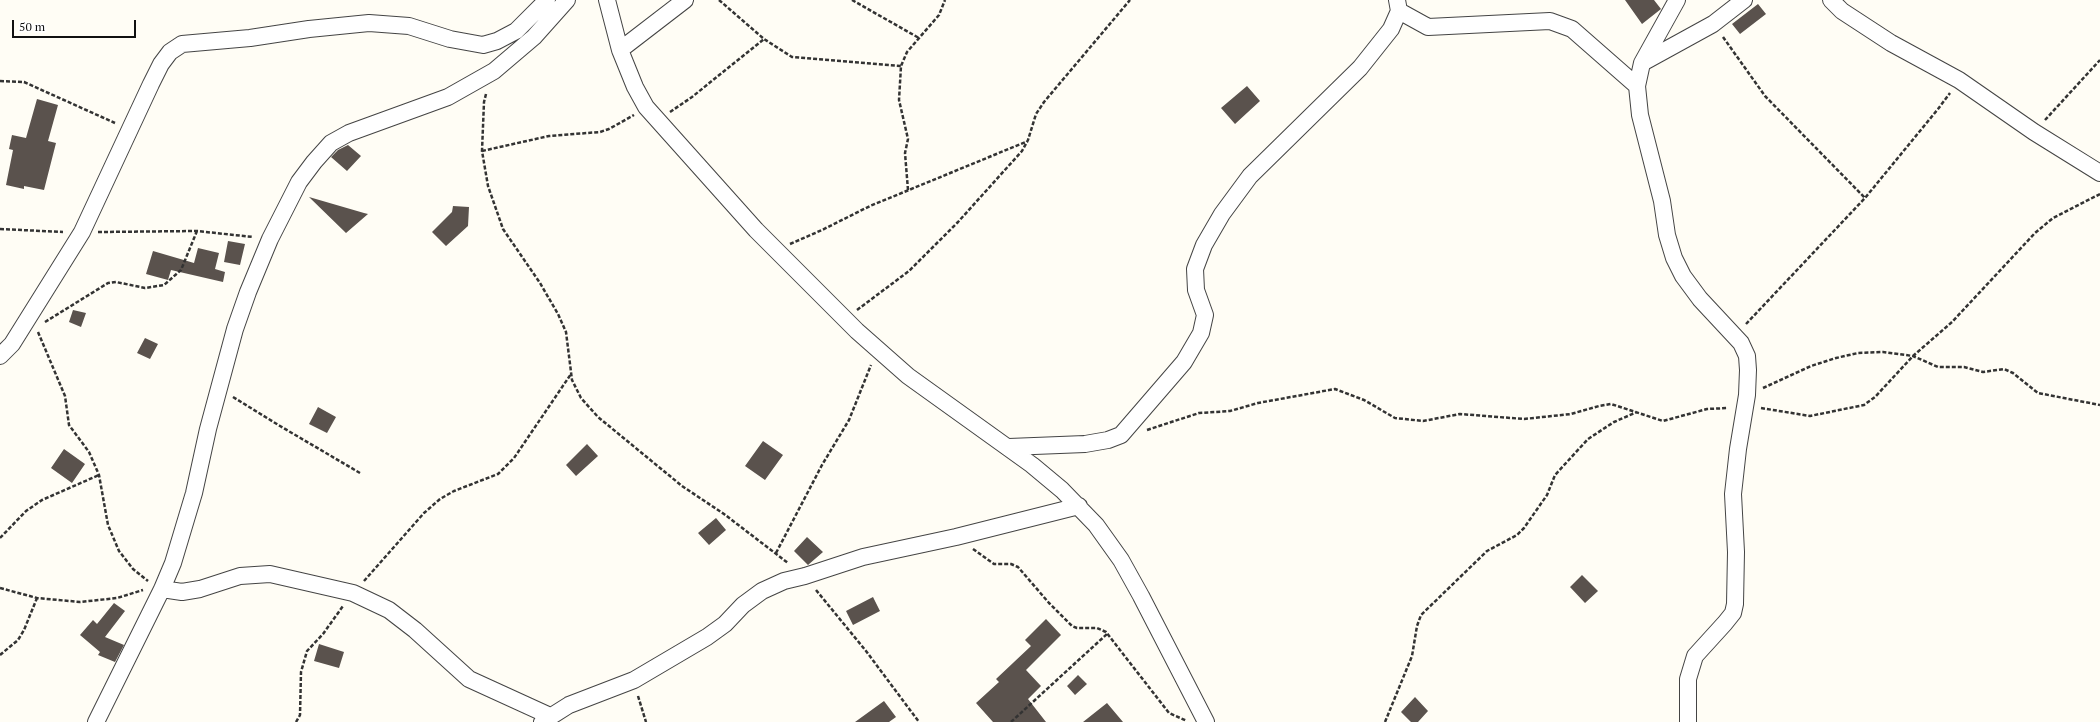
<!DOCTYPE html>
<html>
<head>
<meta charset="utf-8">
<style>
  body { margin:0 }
  #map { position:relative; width:2100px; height:722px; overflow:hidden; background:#fffdf5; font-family:"PT Serif",serif }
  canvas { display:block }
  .scale { position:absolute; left:12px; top:20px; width:124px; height:18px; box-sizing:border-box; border:2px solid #111; border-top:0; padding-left:5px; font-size:12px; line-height:14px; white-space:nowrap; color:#111; -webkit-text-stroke:3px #fff; paint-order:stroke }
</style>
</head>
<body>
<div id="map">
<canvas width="2100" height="722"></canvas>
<div class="scale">50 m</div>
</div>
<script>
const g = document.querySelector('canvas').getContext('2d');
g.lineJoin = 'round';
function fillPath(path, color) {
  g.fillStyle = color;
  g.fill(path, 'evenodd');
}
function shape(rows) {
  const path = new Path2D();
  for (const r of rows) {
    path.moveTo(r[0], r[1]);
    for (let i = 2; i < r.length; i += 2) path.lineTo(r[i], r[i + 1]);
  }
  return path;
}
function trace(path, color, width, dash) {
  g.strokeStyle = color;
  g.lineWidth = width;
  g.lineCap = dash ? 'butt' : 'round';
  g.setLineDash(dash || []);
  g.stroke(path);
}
const building = shape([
  [1625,0,1654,0,1661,9,1642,24],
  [1758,4,1766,14,1740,34,1732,24],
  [1247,86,1260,101,1235,124,1221,108],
  [37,99,58,105,48,141,56,143,44,190,24,186,24,189,6,185,13,150,9,149,12,135,26,138],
  [348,145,361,156,347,171,331,157,338,150],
  [309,197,364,213,368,214,346,233],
  [453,206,469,207,468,226,446,246,432,232,452,212],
  [228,241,245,244,240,265,224,262],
  [198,248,219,253,215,269,225,272,223,282,171,270,168,280,146,274,153,251,194,263],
  [73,310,86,313,81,327,69,322],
  [145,338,158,344,150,359,137,353],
  [318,407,336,417,327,433,309,424],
  [763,441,783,455,765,480,745,466],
  [587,444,598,456,576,476,566,465],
  [64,449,85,464,72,483,51,468],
  [716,518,726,530,709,545,698,533],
  [807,537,823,552,808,565,794,551],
  [1582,575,1598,591,1585,603,1570,587],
  [873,597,880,611,853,625,846,611],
  [114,603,125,611,105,637,124,645,115,662,98,655,100,652,80,635,93,620,97,624],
  [1046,619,1061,635,1026,670,1041,686,1028,699,1046,722,993,722,976,703,999,682,996,679,1031,646,1025,640],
  [319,644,344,652,339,668,314,661],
  [1078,675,1087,684,1075,695,1067,686],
  [1415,697,1428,711,1418,722,1411,722,1401,712],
  [884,701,896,717,889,722,855,722],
  [1107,703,1123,722,1083,722]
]);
const path = shape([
  [719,0,764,39,792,57,901,66],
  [852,0,919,38],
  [1723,37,1765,96,1865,198],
  [0,81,24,82,115,123],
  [486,94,484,102,482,151,488,186,503,229,540,283,558,314,566,332,572,380,581,398,598,417,682,486,724,514,788,563],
  [670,112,692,97,764,39],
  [2045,120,2100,60],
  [482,151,549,136,600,132,609,129,634,115],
  [908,190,905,153,908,139,899,100,901,66,907,52,939,15,945,0],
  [0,229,63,232],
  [98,232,197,231,253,237],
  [790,244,822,230,870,206,1028,141],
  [857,310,909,271,958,222,1022,151,1028,140,1036,114,1044,102,1130,0],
  [45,322,108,283,116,282,145,288,164,285,181,270,197,231],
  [1746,324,1865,198,1938,109,1950,93],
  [38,332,65,396,69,425,89,452,99,475,108,525,119,551,133,569,148,581],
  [1763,388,1811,366,1836,358,1858,353,1883,352,1913,356,1938,367,1964,367,1983,372,2004,369,2013,373,2038,393,2100,405],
  [233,397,280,426,360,473],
  [1761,408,1810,416,1864,405,1875,397,1913,356,1952,322,2035,233,2053,218,2100,194],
  [1147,430,1199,413,1230,411,1258,403,1335,389,1364,400,1395,418,1423,421,1460,414,1524,419,1571,414,1599,406,1611,404,1663,421,1707,409,1728,408],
  [0,538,26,511,42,500,99,475],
  [973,549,994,564,1011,564,1018,567,1049,603,1072,626,1077,628,1097,628,1106,632,1169,713,1187,721],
  [776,553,822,465,849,420,871,365],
  [364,581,424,513,440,499,454,491,498,474,514,458,571,374],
  [0,588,37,598,80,602,117,598,143,590],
  [816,590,866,651,919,722],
  [0,655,18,640,24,630,37,598],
  [638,696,646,722],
  [296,722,300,715,301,672,307,651,323,634,343,606],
  [1011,722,1107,634],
  [1385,722,1412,656,1417,626,1421,615,1487,551,1517,535,1524,528,1547,495,1555,475,1588,439,1614,422,1637,412]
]);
const minor = shape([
  [607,0,620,50,635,87,646,107,756,230,857,331,908,376,1032,465,1062,490,1096,525,1121,560,1141,596,1206,722],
  [1677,0,1642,63,1637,86,1640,115,1662,201,1667,235,1674,258,1683,276,1700,299,1741,343,1747,356,1748,370,1747,395,1738,449,1733,494,1736,552,1735,604,1733,613,1725,623,1695,656,1688,679,1688,722],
  [1831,0,1842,11,1891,43,1959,80,2034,132,2100,173],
  [1399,11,1428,27,1550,21,1572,29,1637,86],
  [620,50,685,0],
  [1642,63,1713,24,1744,0],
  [0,356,12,344,82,232,151,84,161,64,170,52,182,44,250,38,309,29,369,23,409,26,450,39,483,45,497,41,516,31,547,0],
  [1009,447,1085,444,1108,440,1121,435,1184,362,1201,333,1205,315,1196,290,1195,269,1204,245,1222,214,1250,176,1360,68,1391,29,1399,11,1397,0],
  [162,589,182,592,200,589,240,576,270,574,353,593,389,610,415,630,469,679,550,716],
  [96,722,162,589,173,563,194,493,208,429,235,329,248,292,270,239,299,182,314,162,331,143,349,133,448,97,494,71,534,37,567,0],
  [542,722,569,705,634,680,707,637,725,624,743,605,762,591,784,581,805,576,863,557,956,537,1079,506]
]);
fillPath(building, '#5a524d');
trace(minor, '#444', 18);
trace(path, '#333', 2.5, [4, 2]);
trace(minor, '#fff', 16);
</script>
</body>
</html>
